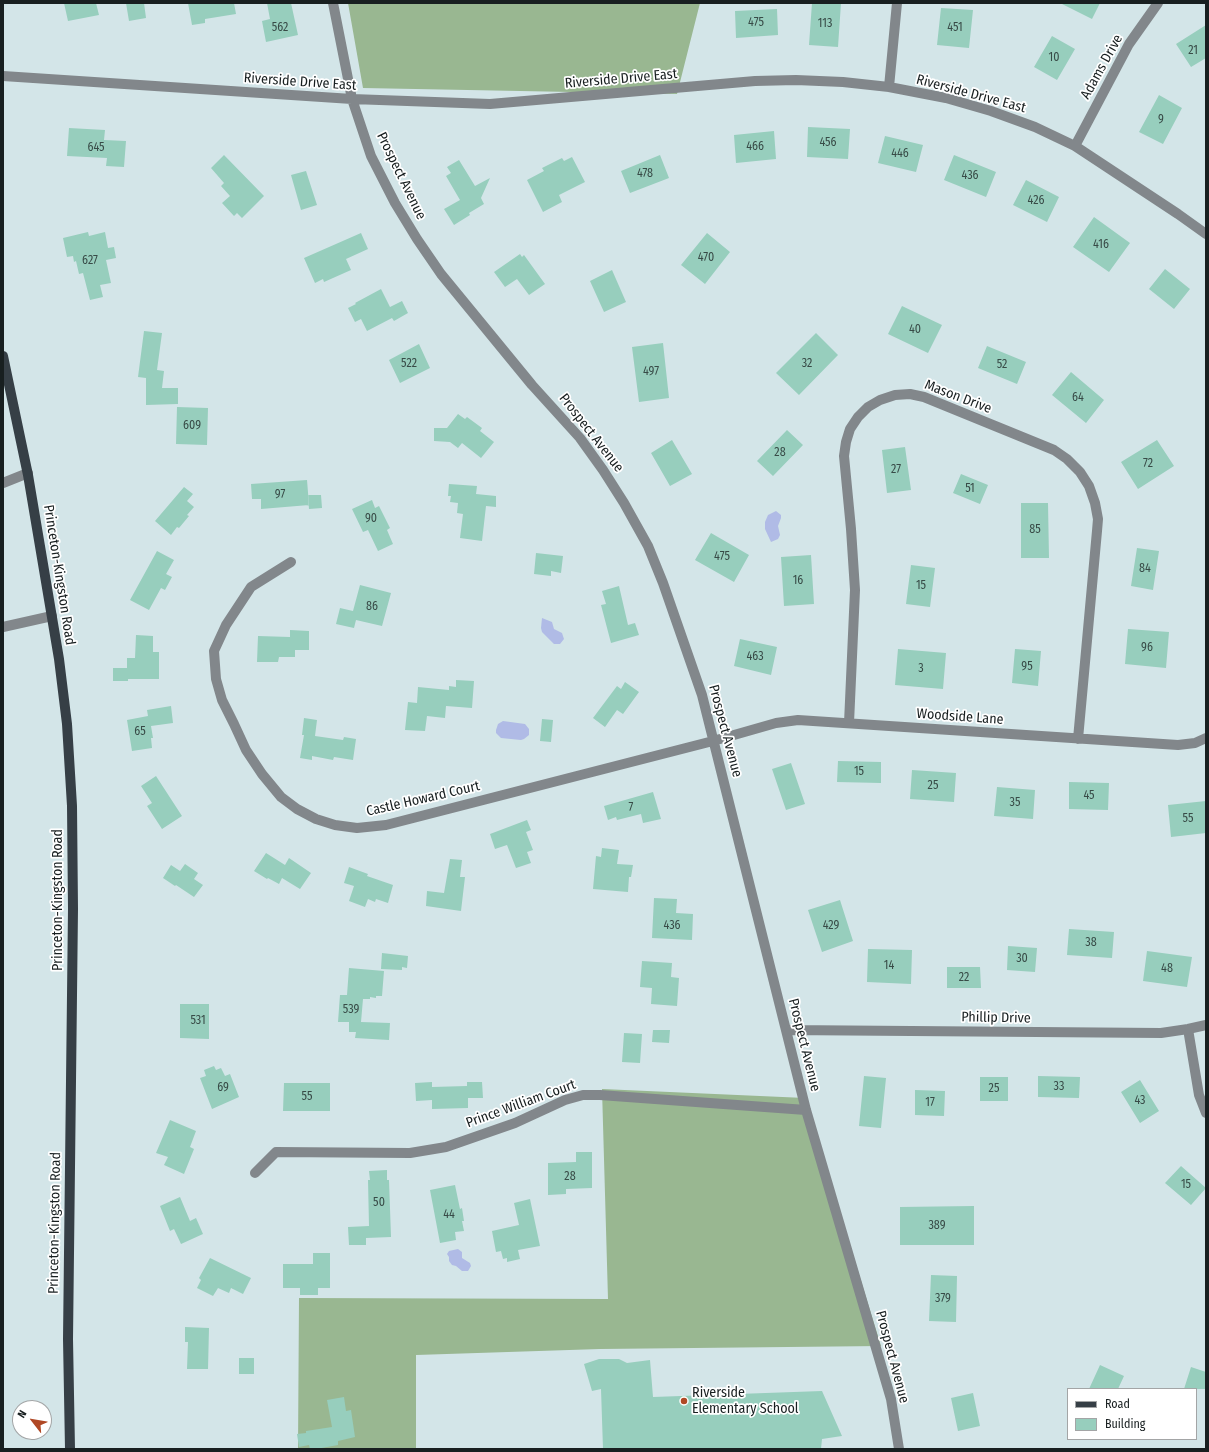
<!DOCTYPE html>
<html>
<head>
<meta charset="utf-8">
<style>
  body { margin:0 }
  #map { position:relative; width:1209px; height:1452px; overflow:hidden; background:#d3e5e8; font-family:"Fira Sans Condensed",sans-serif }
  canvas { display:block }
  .frame { position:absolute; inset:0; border:4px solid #181f20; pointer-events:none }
  .legend { position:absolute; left:1067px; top:1388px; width:130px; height:52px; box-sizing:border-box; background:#fff; border:1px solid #a3a5a6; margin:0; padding:5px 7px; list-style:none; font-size:12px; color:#181f20 }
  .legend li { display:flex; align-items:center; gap:8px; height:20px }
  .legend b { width:20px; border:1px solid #a3a5a6 }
  .north { position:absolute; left:12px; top:1400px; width:40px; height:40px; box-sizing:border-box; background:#fff; border:1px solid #a3a5a6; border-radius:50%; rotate:301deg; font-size:11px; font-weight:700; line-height:16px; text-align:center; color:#181f20 }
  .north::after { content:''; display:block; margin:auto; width:14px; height:18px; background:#b04825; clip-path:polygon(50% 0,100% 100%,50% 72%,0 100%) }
</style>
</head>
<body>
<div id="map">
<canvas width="1209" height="1452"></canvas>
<div class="frame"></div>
<ul class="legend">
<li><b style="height:5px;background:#363f46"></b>Road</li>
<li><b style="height:11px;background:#97cebd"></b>Building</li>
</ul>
<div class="north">N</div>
</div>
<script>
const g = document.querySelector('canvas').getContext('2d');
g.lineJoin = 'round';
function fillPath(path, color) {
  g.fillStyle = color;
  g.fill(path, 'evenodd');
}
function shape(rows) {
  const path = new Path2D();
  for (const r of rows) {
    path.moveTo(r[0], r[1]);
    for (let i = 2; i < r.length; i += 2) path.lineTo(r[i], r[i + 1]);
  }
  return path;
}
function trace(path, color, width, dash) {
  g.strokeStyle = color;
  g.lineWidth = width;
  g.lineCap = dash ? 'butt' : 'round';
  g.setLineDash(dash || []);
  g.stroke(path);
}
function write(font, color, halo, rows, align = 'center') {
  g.font = font + ' "Fira Sans Condensed",sans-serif';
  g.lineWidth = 3.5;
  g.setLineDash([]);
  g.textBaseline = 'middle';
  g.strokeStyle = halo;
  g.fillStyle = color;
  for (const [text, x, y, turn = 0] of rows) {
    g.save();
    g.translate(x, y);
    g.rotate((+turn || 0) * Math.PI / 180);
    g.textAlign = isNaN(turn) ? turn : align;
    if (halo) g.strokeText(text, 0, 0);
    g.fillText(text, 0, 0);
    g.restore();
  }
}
const forest = shape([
  [348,3,700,3,677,94,363,88],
  [602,1089,805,1098,881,1346,600,1349,416,1355,416,1449,298,1449,299,1298,608,1299]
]);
const water = shape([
  [776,511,781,515,781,518,778,526,780,535,778,539,771,542,765,529,765,522,768,515],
  [542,618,552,622,554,629,562,633,564,639,560,644,554,644,542,632,541,628],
  [503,721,525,724,529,729,529,735,524,739,521,740,501,738,496,733,496,730,498,724],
  [458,1249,462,1252,462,1258,470,1263,471,1266,468,1271,462,1271,456,1266,452,1265,449,1261,449,1257,447,1254,449,1251]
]);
const building = shape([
  [64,3,96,3,99,15,68,21],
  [126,3,144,3,146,18,129,21],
  [188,3,234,3,236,14,205,19,205,23,192,25],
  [267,3,291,3,298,35,266,42,262,21,270,19],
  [812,3,841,3,838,47,809,45],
  [1060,3,1100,3,1092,19],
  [941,8,973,10,969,48,937,45],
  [777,9,778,35,736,38,735,11],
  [1206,25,1206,58,1191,67,1176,44],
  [1052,36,1075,49,1057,80,1034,67],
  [1159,95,1182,108,1163,144,1139,132],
  [808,127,850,129,848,159,807,157],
  [69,128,105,130,104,140,126,141,124,167,106,166,107,158,67,156],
  [774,131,776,159,736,163,734,135],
  [885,136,923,145,916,172,878,163],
  [224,155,264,196,242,218,237,213,234,216,222,203,230,196,221,186,224,183,211,168],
  [660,155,669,178,630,193,621,171],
  [954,155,996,172,986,197,944,180],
  [572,157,585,182,559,195,562,202,543,212,527,180,544,171,542,168,562,158,564,161],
  [459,160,475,186,490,178,481,198,484,204,469,213,470,215,454,225,444,209,460,200,446,176,451,173,447,167],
  [306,171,317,205,301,210,291,175],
  [1026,180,1059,197,1047,222,1013,205],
  [1094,217,1130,243,1109,272,1073,247],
  [88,232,89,236,105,232,108,248,114,247,116,258,106,260,111,283,100,285,103,297,90,300,83,273,79,274,76,261,74,262,73,256,67,257,63,238],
  [361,233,368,249,346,259,351,270,324,282,323,279,315,283,304,258],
  [707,233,730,252,705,284,681,265],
  [520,254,522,257,524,255,545,284,529,295,517,279,505,287,494,272],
  [1165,269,1190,289,1174,309,1149,289],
  [612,270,626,302,604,312,590,281],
  [381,289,390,307,402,301,408,313,394,321,392,318,367,331,361,319,355,322,348,308,356,304,355,303],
  [902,306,942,325,928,353,888,334],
  [144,331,162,333,157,370,164,371,162,388,178,388,178,404,146,405,146,378,138,377],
  [816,333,838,355,799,395,776,373],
  [663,343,669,398,639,402,632,347],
  [419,344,430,368,400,383,389,360],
  [987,346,1026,362,1017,384,978,368],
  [1071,372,1104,400,1086,423,1052,395],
  [177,407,208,408,207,445,176,444],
  [458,414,465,419,467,417,482,428,480,431,494,442,481,458,462,443,458,448,450,442,434,441,434,428,447,428],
  [787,430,803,445,773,476,757,461],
  [672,440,692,474,670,486,651,453],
  [1157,440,1174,466,1138,489,1121,462],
  [905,447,911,490,887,493,882,450],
  [961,474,988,485,980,504,953,493],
  [307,480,309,505,261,509,261,499,252,499,251,484],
  [449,484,477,486,476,494,496,496,496,507,486,506,482,541,460,538,463,514,457,513,458,503,450,502,451,496,448,496],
  [184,487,193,494,187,501,194,507,187,515,189,516,179,528,177,527,171,535,155,521],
  [308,495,321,495,322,508,309,509],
  [372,500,375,508,379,506,390,528,387,530,393,544,378,551,368,530,363,532,352,509],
  [1021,503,1048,503,1049,558,1021,558],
  [711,533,749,555,734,582,695,560],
  [1137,548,1159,551,1153,590,1131,586],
  [157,551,174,560,166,574,172,577,165,590,161,588,149,610,130,600],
  [536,553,563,556,561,573,551,571,551,576,534,574],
  [811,555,814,604,784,606,781,557],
  [911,565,935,568,930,607,906,604],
  [360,585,391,593,382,626,356,620,354,628,336,624,340,608,353,611],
  [619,586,628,625,635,623,639,635,611,643,601,605,606,604,602,591],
  [1128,629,1169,632,1166,668,1125,664],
  [290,630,309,631,309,650,295,650,295,657,279,657,278,662,257,662,258,636,290,637],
  [136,635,153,636,153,652,159,652,159,679,128,679,128,681,113,681,113,668,127,668,127,658,135,658],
  [740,639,777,647,771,675,734,666],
  [898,649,946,653,943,689,895,685],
  [1015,649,1041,651,1038,686,1012,683],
  [456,680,474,681,472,708,446,706,445,718,427,716,425,731,405,730,408,702,417,703,418,687,449,690,449,686,456,687],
  [625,682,639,692,623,714,617,710,605,727,593,718,617,686,621,689],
  [171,706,173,723,151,726,153,738,151,738,152,748,132,751,127,720,148,716,147,710],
  [304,718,317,720,315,736,343,740,344,737,356,739,353,760,334,757,333,760,312,756,312,760,300,758,304,735,302,735],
  [542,719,553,720,551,742,540,741],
  [838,761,881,762,881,783,837,782],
  [791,763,805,804,786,810,772,769],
  [912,770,956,773,954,802,910,799],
  [156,776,182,816,162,829,147,806,152,803,141,786],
  [1069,782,1109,783,1108,810,1069,809],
  [997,787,1035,790,1033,819,994,816],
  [653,792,661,819,643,823,641,814,617,820,616,817,608,820,604,806],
  [1206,801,1206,833,1171,837,1168,805],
  [527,820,531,830,526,832,533,850,527,852,531,863,516,868,507,845,495,849,490,834],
  [602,848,619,850,617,864,633,865,631,877,629,877,628,892,593,889,596,856,601,857],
  [266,853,285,865,289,858,311,873,300,889,282,878,279,884,268,878,267,879,254,871],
  [450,859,462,860,460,877,465,877,461,911,426,906,427,891,444,893],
  [185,864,198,873,194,879,203,885,194,897,176,885,175,886,163,878,171,865,180,871],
  [349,867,368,874,367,876,393,885,388,903,376,899,375,902,368,899,365,907,349,901,354,886,344,883],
  [654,898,677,899,676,913,693,914,692,940,652,938],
  [840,900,853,941,822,952,808,910],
  [1069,929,1114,932,1112,958,1067,955],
  [1008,946,1037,948,1035,972,1007,970],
  [868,949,912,950,911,984,867,982],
  [1147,951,1192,957,1187,987,1143,981],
  [382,953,408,956,407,968,402,967,402,970,381,969],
  [642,961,672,963,671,977,679,978,677,1006,651,1004,652,988,640,987],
  [947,967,980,967,981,988,947,988],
  [349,968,384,971,382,996,376,996,376,998,370,997,370,999,363,999,361,1022,390,1023,389,1040,355,1038,356,1032,349,1032,349,1022,338,1022,340,995,347,995],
  [180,1004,209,1004,209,1039,180,1038],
  [653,1030,670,1030,669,1043,652,1042],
  [624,1033,642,1034,640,1063,622,1062],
  [214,1066,216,1070,221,1068,225,1076,230,1074,239,1097,212,1109,200,1078,206,1076,204,1070],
  [864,1076,886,1078,881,1128,859,1126],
  [1038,1076,1080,1077,1079,1098,1038,1097],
  [980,1077,1008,1077,1008,1101,980,1101],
  [1140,1080,1159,1111,1140,1123,1121,1092],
  [432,1082,432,1087,467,1086,467,1082,482,1082,483,1098,468,1098,468,1108,432,1109,432,1100,416,1101,415,1083],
  [284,1083,330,1083,330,1111,283,1111],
  [915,1090,945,1091,944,1116,915,1115],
  [170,1120,196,1131,190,1147,194,1149,184,1174,164,1165,168,1157,156,1153],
  [576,1152,592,1152,592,1188,566,1189,566,1194,548,1195,548,1163,576,1162],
  [1181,1166,1206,1188,1191,1205,1165,1183],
  [387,1170,387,1180,389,1180,391,1237,366,1238,366,1245,349,1245,348,1227,369,1226,368,1180,370,1180,369,1171],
  [455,1185,460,1209,462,1208,464,1221,462,1221,464,1231,455,1232,456,1240,440,1243,430,1190],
  [180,1197,190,1221,196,1218,203,1234,181,1244,174,1229,170,1231,160,1206],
  [530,1199,540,1246,518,1250,520,1259,507,1262,507,1258,503,1259,501,1251,496,1252,492,1231,519,1225,514,1203],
  [974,1206,974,1245,900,1245,900,1207],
  [313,1253,330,1253,330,1288,318,1288,318,1295,300,1295,300,1288,283,1288,283,1264,313,1264],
  [210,1258,251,1278,243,1294,231,1288,229,1293,218,1288,213,1296,197,1288,201,1280,199,1278],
  [931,1275,957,1276,956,1322,929,1321],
  [185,1327,209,1328,208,1369,187,1369,188,1342,185,1342],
  [239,1358,254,1358,254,1374,239,1374],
  [599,1359,619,1359,627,1363,650,1360,653,1397,822,1391,842,1436,822,1439,821,1449,603,1449,601,1389,592,1391,584,1364],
  [1100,1365,1124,1376,1118,1389,1089,1389],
  [1191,1367,1206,1372,1206,1389,1184,1389],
  [973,1393,980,1426,958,1431,951,1398],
  [344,1397,346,1411,351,1410,355,1437,338,1441,338,1445,316,1449,310,1449,309,1445,299,1447,297,1434,306,1433,306,1431,332,1427,327,1400]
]);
const minor = shape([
  [333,3,352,99,371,156,395,203,417,239,441,274,532,385,580,438,603,470,624,503,648,546,663,583,702,695,806,1110,891,1399,899,1449],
  [3,76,352,99,490,104,755,81,796,80,843,82,889,87,946,98,991,111,1035,127,1075,146,1178,214,1206,234],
  [889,87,897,3],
  [1075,146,1129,44,1158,3],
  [3,483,28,473],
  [291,562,251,587,226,625,214,651,216,679,222,700,234,724,246,750,262,774,281,797,297,809,316,819,335,825,357,828,386,825,713,741,776,723,798,720,1178,745,1195,743,1206,738],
  [3,627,52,616],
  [849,723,855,590,851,529,844,456,846,442,850,429,858,417,868,407,880,400,895,395,910,394,924,397,1054,450,1067,459,1080,472,1089,486,1095,503,1098,519,1097,531,1078,739],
  [1188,1029,1199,1095,1206,1113],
  [786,1030,1161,1033,1188,1029,1206,1025],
  [255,1173,276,1152,410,1153,446,1147,515,1123,565,1100,583,1095,600,1095,806,1110]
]);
const major = shape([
  [3,356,28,475,59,659,67,724,72,806,73,909,68,1339,70,1449]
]);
const markers = [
  [684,1401,4,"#b04825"]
];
const numberNames = [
  ["475",756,23],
  ["113",825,24],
  ["562",280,28],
  ["451",955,28],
  ["21",1193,51],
  ["10",1054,58],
  ["9",1161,120],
  ["456",828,143],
  ["466",755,147],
  ["645",96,148],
  ["446",900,154],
  ["478",645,174],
  ["436",970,176],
  ["426",1036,201],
  ["416",1101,245],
  ["470",706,258],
  ["627",90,261],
  ["40",915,330],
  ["522",409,364],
  ["32",807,364],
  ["52",1002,365],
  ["497",651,372],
  ["64",1078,398],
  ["609",192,426],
  ["28",780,453],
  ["72",1148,464],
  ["27",896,470],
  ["51",970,489],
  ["97",280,495],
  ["90",371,519],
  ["85",1035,530],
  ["475",722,557],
  ["84",1145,569],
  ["16",798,581],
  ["15",921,586],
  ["86",372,607],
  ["96",1147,648],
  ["463",755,657],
  ["95",1027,667],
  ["3",921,669],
  ["65",140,732],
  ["15",859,772],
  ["25",933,786],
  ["45",1089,796],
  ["35",1015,803],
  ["7",631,808],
  ["55",1188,819],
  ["436",672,926],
  ["429",831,926],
  ["38",1091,943],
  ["30",1022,959],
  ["14",889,966],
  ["48",1167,969],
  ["22",964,978],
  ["539",351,1010],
  ["531",198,1021],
  ["33",1059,1087],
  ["69",223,1088],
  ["25",994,1089],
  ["55",307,1097],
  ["43",1140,1101],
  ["17",930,1103],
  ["28",570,1177],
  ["15",1186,1185],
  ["50",379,1203],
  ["44",449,1215],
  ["389",937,1226],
  ["379",943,1299]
];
const streetNames = [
  ["Adams Drive",1102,67,-61],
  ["Riverside Drive East",621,79,-5],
  ["Riverside Drive East",300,82,4],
  ["Riverside Drive East",971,94,15],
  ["Prospect Avenue",401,176,64],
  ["Mason Drive",958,397,21],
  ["Prospect Avenue",591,433,52],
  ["Princeton-Kingston Road",59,575,81],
  ["Woodside Lane",960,717,4],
  ["Prospect Avenue",725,731,75],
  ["Castle Howard Court",423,799,-13],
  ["Princeton-Kingston Road",58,900,-90],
  ["Phillip Drive",996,1018,1],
  ["Prospect Avenue",804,1045,76],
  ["Prince William Court",521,1104,-20],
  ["Princeton-Kingston Road",55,1223,-89],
  ["Prospect Avenue",892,1357,75]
];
const poiNames = [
  ["Riverside",692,1393],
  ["Elementary School",692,1409]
];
fillPath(forest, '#99b791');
fillPath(water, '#b0bbe6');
fillPath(building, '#97cebd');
trace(minor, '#82878b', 10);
trace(major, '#363f46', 10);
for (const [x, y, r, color] of markers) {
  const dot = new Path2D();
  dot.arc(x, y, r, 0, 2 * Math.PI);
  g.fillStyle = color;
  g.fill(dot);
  trace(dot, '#fff', 1.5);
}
write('12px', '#384b47', null, numberNames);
write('14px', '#181f20', '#fff', streetNames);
write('14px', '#181f20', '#fff', poiNames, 'left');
</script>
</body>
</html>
